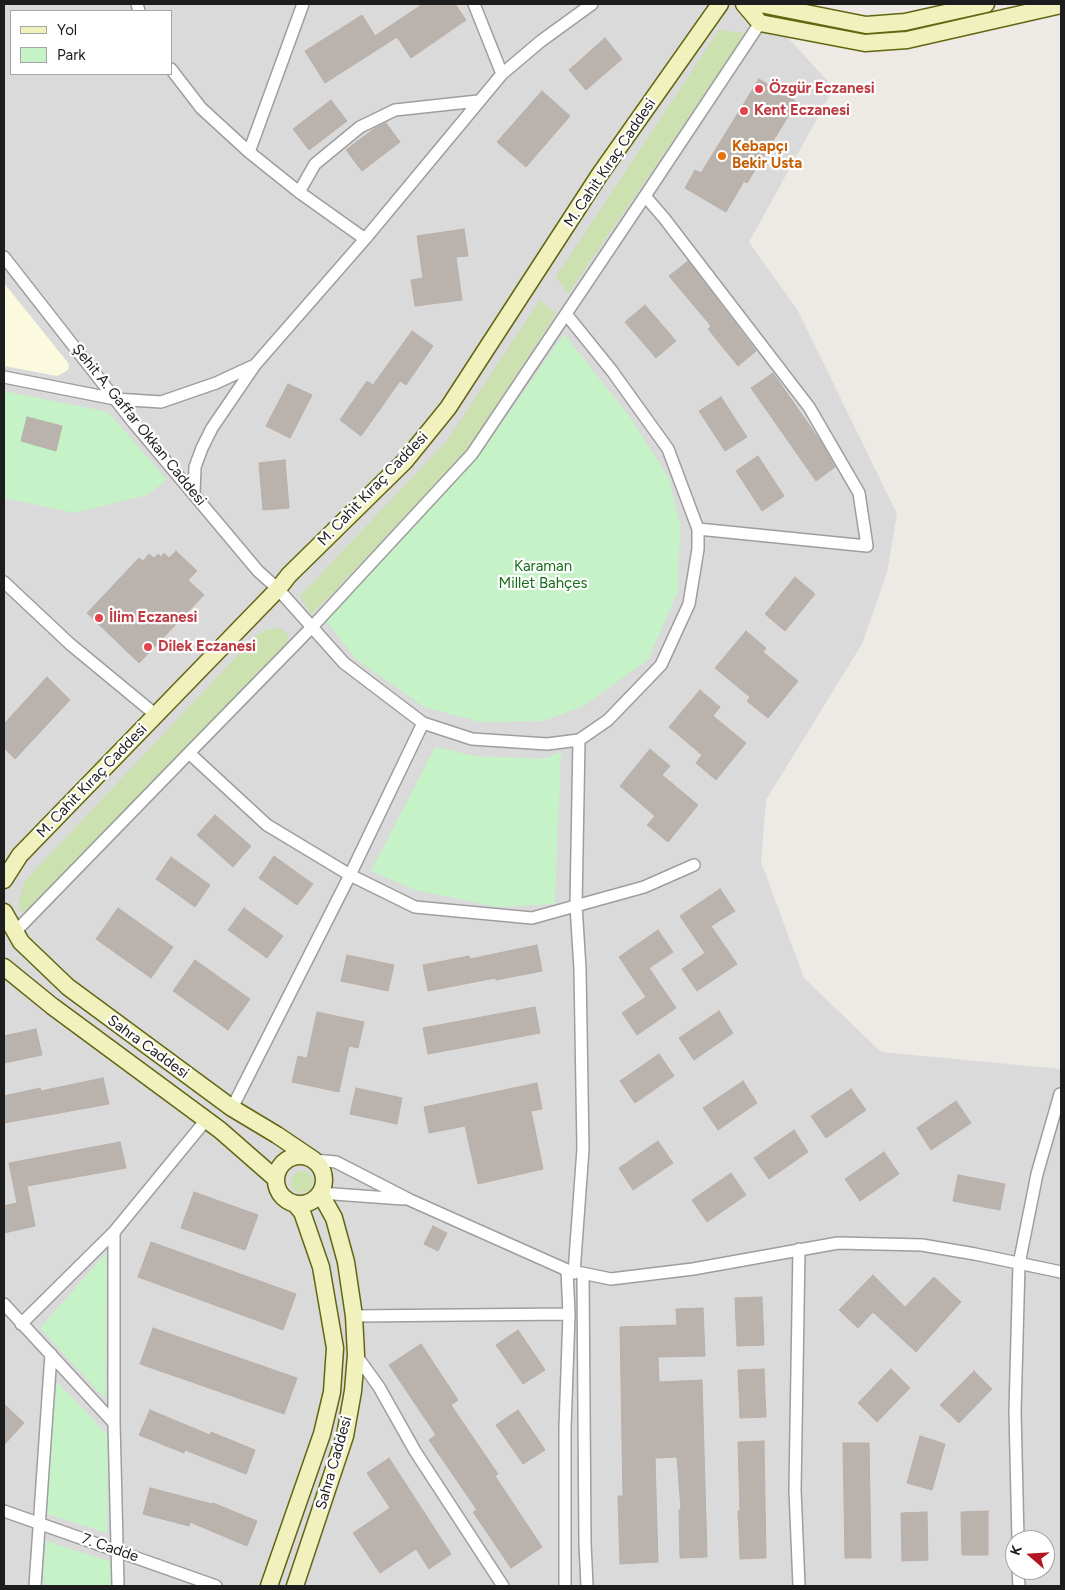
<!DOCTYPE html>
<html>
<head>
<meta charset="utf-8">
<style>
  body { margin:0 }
  #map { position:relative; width:1065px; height:1590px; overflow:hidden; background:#ede9e4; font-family:Figtree,sans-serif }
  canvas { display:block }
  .frame { position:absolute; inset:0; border:5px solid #1d1d1d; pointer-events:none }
  .legend { position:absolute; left:10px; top:10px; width:162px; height:65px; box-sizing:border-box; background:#fff; border:1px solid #a5a5a5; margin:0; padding:6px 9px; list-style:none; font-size:15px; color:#1d1d1d }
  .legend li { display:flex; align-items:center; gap:10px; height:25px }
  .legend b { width:25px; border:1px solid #a5a5a5 }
  .north { position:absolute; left:1005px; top:1530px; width:50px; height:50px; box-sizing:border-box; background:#fff; border:1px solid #a5a5a5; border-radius:50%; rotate:289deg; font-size:14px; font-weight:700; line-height:20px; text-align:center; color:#1d1d1d }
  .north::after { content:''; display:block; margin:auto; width:18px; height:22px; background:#b21721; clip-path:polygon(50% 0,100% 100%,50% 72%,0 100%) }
</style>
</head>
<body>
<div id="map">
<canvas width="1065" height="1590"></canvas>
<div class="frame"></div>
<ul class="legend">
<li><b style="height:6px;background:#f1f1bd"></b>Yol</li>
<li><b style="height:14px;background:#c5f2c6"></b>Park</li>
</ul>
<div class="north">K</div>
</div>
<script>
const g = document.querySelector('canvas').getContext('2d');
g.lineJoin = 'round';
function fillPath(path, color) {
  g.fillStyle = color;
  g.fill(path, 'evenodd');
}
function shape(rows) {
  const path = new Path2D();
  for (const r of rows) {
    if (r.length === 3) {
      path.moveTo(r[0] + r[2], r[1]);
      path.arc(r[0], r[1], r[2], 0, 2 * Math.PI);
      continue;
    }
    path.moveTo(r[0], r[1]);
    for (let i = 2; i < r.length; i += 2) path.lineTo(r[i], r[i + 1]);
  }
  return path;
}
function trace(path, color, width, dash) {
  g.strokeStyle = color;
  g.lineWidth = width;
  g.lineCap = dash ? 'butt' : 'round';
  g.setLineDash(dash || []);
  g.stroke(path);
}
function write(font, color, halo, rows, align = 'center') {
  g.font = font + ' Figtree,sans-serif';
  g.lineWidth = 4.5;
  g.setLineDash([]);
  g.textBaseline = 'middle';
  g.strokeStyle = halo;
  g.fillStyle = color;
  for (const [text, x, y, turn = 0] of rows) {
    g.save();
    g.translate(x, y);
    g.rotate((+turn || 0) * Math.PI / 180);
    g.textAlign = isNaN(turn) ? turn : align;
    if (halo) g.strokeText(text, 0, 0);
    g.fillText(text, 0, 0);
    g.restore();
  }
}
const residential = shape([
  [4,4,757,4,834,88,749,242,798,311,897,514,887,573,862,644,766,800,761,862,804,978,881,1052,1061,1069,1061,1586,4,1586],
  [11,11,171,11,171,74,11,74],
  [1015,1540,1045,1540,1045,1570,1015,1570]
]);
const education = shape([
  [4,283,69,364,68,370,57,376,4,366]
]);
const grass = shape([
  [719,30,746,33,568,294,556,277],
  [540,300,556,314,465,452,331,595,311,614,300,596,446,442],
  [278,628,285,631,289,638,288,642,28,910,22,912,19,908,19,901,24,882,257,635,269,629],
  [302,1182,11]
]);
const park = shape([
  [564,334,630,417,669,479,680,525,678,591,648,660,583,706,544,721,480,722,424,707,356,659,326,621,480,454],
  [4,391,108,412,167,480,147,495,75,513,4,498],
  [435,747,475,756,543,759,561,752,555,904,497,907,415,890,371,871],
  [107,1252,105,1399,40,1328],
  [57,1382,108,1435,107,1533,44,1513],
  [46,1541,112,1562,112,1586,43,1586]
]);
const building = shape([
  [423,4,455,4,466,20,411,58,397,37,325,83,305,51,362,15,375,36,423,4],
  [605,38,622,59,586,90,569,70,605,38],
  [759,79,797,102,747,183,744,181,726,212,685,188,695,170,701,173,759,79],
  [542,91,570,116,526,167,497,142,542,91],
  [331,100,347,121,309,150,293,129,331,100],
  [386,123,400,142,362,171,346,150,375,128,386,123],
  [464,229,468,256,456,257,462,300,415,306,411,280,423,278,417,236,464,229],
  [688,261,756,351,738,366,708,329,711,326,669,276,688,261],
  [645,305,676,341,656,358,625,322,645,305],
  [412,331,433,346,406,385,400,381,361,436,340,420,367,381,373,385,412,331],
  [773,373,821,442,835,467,816,481,751,388,773,373],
  [288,384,312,395,290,438,266,426,288,384],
  [721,397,747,437,725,451,699,411,721,397],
  [27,417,62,426,56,451,21,441,27,417],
  [758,456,784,496,762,511,736,471,758,456],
  [285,460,289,508,263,510,259,463,285,460],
  [176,551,197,571,188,580,204,595,139,663,87,613,139,558,143,561,149,554,154,558,158,554,161,557,164,553,169,558,176,551],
  [795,577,815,594,785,631,765,614,795,577],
  [746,631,766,648,763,652,798,681,768,718,747,701,750,697,715,668,746,631],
  [47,677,70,700,15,759,4,748,4,724,47,677],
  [700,690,720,707,713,716,746,743,716,780,696,763,702,755,669,727,700,690],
  [650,749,670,766,662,775,698,805,668,842,647,825,655,816,620,786,650,749],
  [215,815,251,846,233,867,197,835,215,815],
  [274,856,313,884,297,905,259,878,274,856],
  [171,857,210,885,195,907,156,879,171,857],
  [720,889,735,911,711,926,737,964,697,991,682,969,705,953,680,916,720,889],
  [118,908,173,947,151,978,96,939,118,908],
  [244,908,283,936,267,958,228,930,244,908],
  [658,930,673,952,649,968,676,1008,637,1035,622,1013,646,997,619,957,658,930],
  [537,945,542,971,496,980,495,978,428,991,423,965,469,956,470,959,537,945],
  [347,955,394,965,388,991,341,981,347,955],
  [195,960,250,999,228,1030,173,991,195,960],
  [535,1007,540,1033,428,1054,423,1028,535,1007],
  [719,1011,733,1033,694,1060,679,1038,719,1011],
  [317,1012,364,1022,358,1048,349,1046,339,1092,292,1082,298,1056,307,1058,317,1012],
  [36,1029,42,1055,4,1063,4,1036,36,1029],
  [659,1054,674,1076,635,1103,620,1081,659,1054],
  [103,1078,109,1104,4,1123,4,1096,40,1088,41,1091,103,1078],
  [743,1081,757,1103,718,1130,703,1108,743,1081],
  [537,1083,542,1109,531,1111,543,1169,478,1184,465,1126,429,1133,424,1107,537,1083],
  [356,1088,402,1098,397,1124,350,1114,356,1088],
  [851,1089,866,1110,826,1138,811,1116,851,1089],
  [956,1101,971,1123,931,1150,917,1128,956,1101],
  [794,1130,808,1152,769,1179,754,1158,794,1130],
  [658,1141,673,1163,633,1190,619,1168,658,1141],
  [120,1142,126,1168,27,1186,35,1226,4,1233,4,1206,17,1203,9,1163,120,1142],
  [884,1152,899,1174,860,1201,845,1179,884,1152],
  [731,1173,746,1195,707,1222,692,1200,731,1173],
  [958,1175,1005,1184,1000,1210,953,1201,958,1175],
  [194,1192,258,1215,245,1250,181,1228,194,1192],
  [433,1226,447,1233,438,1251,424,1244,433,1226],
  [151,1242,296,1294,283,1330,138,1277,151,1242],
  [873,1275,905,1307,934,1277,961,1302,916,1352,873,1312,858,1328,839,1310,873,1275],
  [762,1297,764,1345,737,1346,735,1298,762,1297],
  [703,1308,705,1356,658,1357,659,1382,702,1380,707,1557,680,1558,679,1510,681,1510,677,1457,655,1458,658,1562,620,1564,618,1496,623,1496,620,1327,677,1325,676,1309,703,1308],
  [153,1328,297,1378,284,1414,140,1364,153,1328],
  [518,1330,545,1370,523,1384,496,1345,518,1330],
  [421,1344,458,1400,451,1405,498,1474,495,1476,542,1547,511,1568,473,1512,477,1510,429,1440,436,1435,389,1365,421,1344],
  [764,1369,766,1417,740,1418,738,1370,764,1369],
  [891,1369,910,1388,877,1422,858,1403,891,1369],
  [974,1371,992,1389,959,1423,940,1405,974,1371],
  [4,1404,24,1423,4,1445,4,1404],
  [150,1410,210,1435,211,1432,255,1450,246,1474,185,1450,184,1453,139,1435,150,1410],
  [518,1410,545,1450,523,1464,496,1425,518,1410],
  [920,1436,945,1444,932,1490,907,1483,920,1436],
  [764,1441,766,1558,740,1559,738,1511,740,1511,738,1442,764,1441],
  [843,1443,869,1443,871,1558,845,1558,843,1443],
  [389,1458,451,1554,429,1569,416,1549,380,1573,353,1533,390,1508,367,1473,389,1458],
  [150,1488,212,1504,213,1503,257,1521,247,1546,190,1522,189,1526,143,1514,150,1488],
  [988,1511,988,1555,962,1555,961,1512,988,1511],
  [927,1512,928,1560,902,1561,901,1513,927,1512]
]);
const street = shape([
  [137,4,139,11],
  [474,4,502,74],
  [171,69,201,108,249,152,299,192,365,239],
  [249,152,303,4],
  [299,192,315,164,360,127,395,110,478,101],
  [645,196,472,454,312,627,189,753,267,825,350,875,415,907,532,918,644,887,694,865],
  [4,257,133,422,258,571,278,589,344,663,423,723,472,739,547,744,579,740,608,720,661,665,689,604,698,549,698,529,668,449,612,371,566,314],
  [4,377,115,399,161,402,216,383,255,365],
  [194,493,195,467,202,448,212,428,255,365,365,239,502,74,541,41,592,4],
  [698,529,867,546,859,493,809,407,664,218,645,196,760,23],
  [4,582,70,644,156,715],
  [15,932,189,753],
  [232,1108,350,875,423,723],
  [314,1160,336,1162,410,1200,567,1270,611,1279,693,1269,838,1243,922,1245,975,1254,1061,1272],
  [320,1193,403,1199],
  [799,1249,795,1490,799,1586],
  [574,1273,583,1149,580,969,576,905,579,740],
  [583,1274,585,1543,587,1586],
  [4,1304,114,1423],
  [354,1316,569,1314],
  [21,1324,114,1232],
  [356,1355,379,1387,415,1451,503,1586],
  [4,1511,216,1586],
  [1018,1540,1015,1411,1019,1264,1037,1174,1060,1094],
  [1018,1570,1019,1586],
  [35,1586,51,1354],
  [118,1586,114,1423,114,1232,206,1120],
  [565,1586,565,1428,569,1314,567,1270]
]);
const secondary = shape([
  [744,4,760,23,865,43,907,40,1061,5],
  [760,4,866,25,905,22,986,4],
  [4,880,20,855,278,589,289,575,405,461,448,408,600,174,720,4],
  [4,912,21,942,68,987,232,1108,277,1135,314,1160],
  [4,967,52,1006,220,1130,276,1179],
  [300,1180,24],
  [269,1586,322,1434,332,1392,335,1348,321,1267,302,1212,295,1204],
  [295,1586,345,1436,353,1391,356,1355,354,1316,346,1262,334,1218,320,1193]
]);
const markers = [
  [759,89,5,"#e0444e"],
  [744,111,5,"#e0444e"],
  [722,156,5,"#e8710a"],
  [99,618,5,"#e0444e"],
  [148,647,5,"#e0444e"]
];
const healthNames = [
  ["Özgür Eczanesi",769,89],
  ["Kent Eczanesi",754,111],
  ["İlim Eczanesi",109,618],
  ["Dilek Eczanesi",158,647]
];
const foodNames = [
  ["Kebapçı",732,147],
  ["Bekir Usta",732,164]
];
const streetNames = [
  ["M. Cahit Kıraç Caddesi",610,163,-56],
  ["Şehit A. Gaffar Okkan Caddesi",139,425,51],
  ["M. Cahit Kıraç Caddesi",373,489,-46],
  ["M. Cahit Kıraç Caddesi",92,781,-46],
  ["Sahra Caddesi",148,1047,36],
  ["Sahra Caddesi",334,1463,-74],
  ["7. Cadde",110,1548,19]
];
const parkNames = [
  ["Karaman",543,567],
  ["Millet Bahçes",543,584]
];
fillPath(residential, '#dadada');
fillPath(education, '#fbf9de');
fillPath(grass, '#cbe1af');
fillPath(park, '#c5f2c6');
fillPath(building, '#b9b2ad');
trace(building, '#bcb0a8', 1);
trace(street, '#9e9e9e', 14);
trace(secondary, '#626611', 19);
trace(street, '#fff', 11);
trace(secondary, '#f1f1bd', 16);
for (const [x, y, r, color] of markers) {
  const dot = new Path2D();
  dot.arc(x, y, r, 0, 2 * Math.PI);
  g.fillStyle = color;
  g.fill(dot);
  trace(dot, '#fff', 2);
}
write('bold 15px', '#be3a42', '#fff', healthNames, 'left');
write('bold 15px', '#c56008', '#fff', foodNames, 'left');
write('15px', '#1d1d1d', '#fff', streetNames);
write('15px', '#186d1a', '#fff', parkNames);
</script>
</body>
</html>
